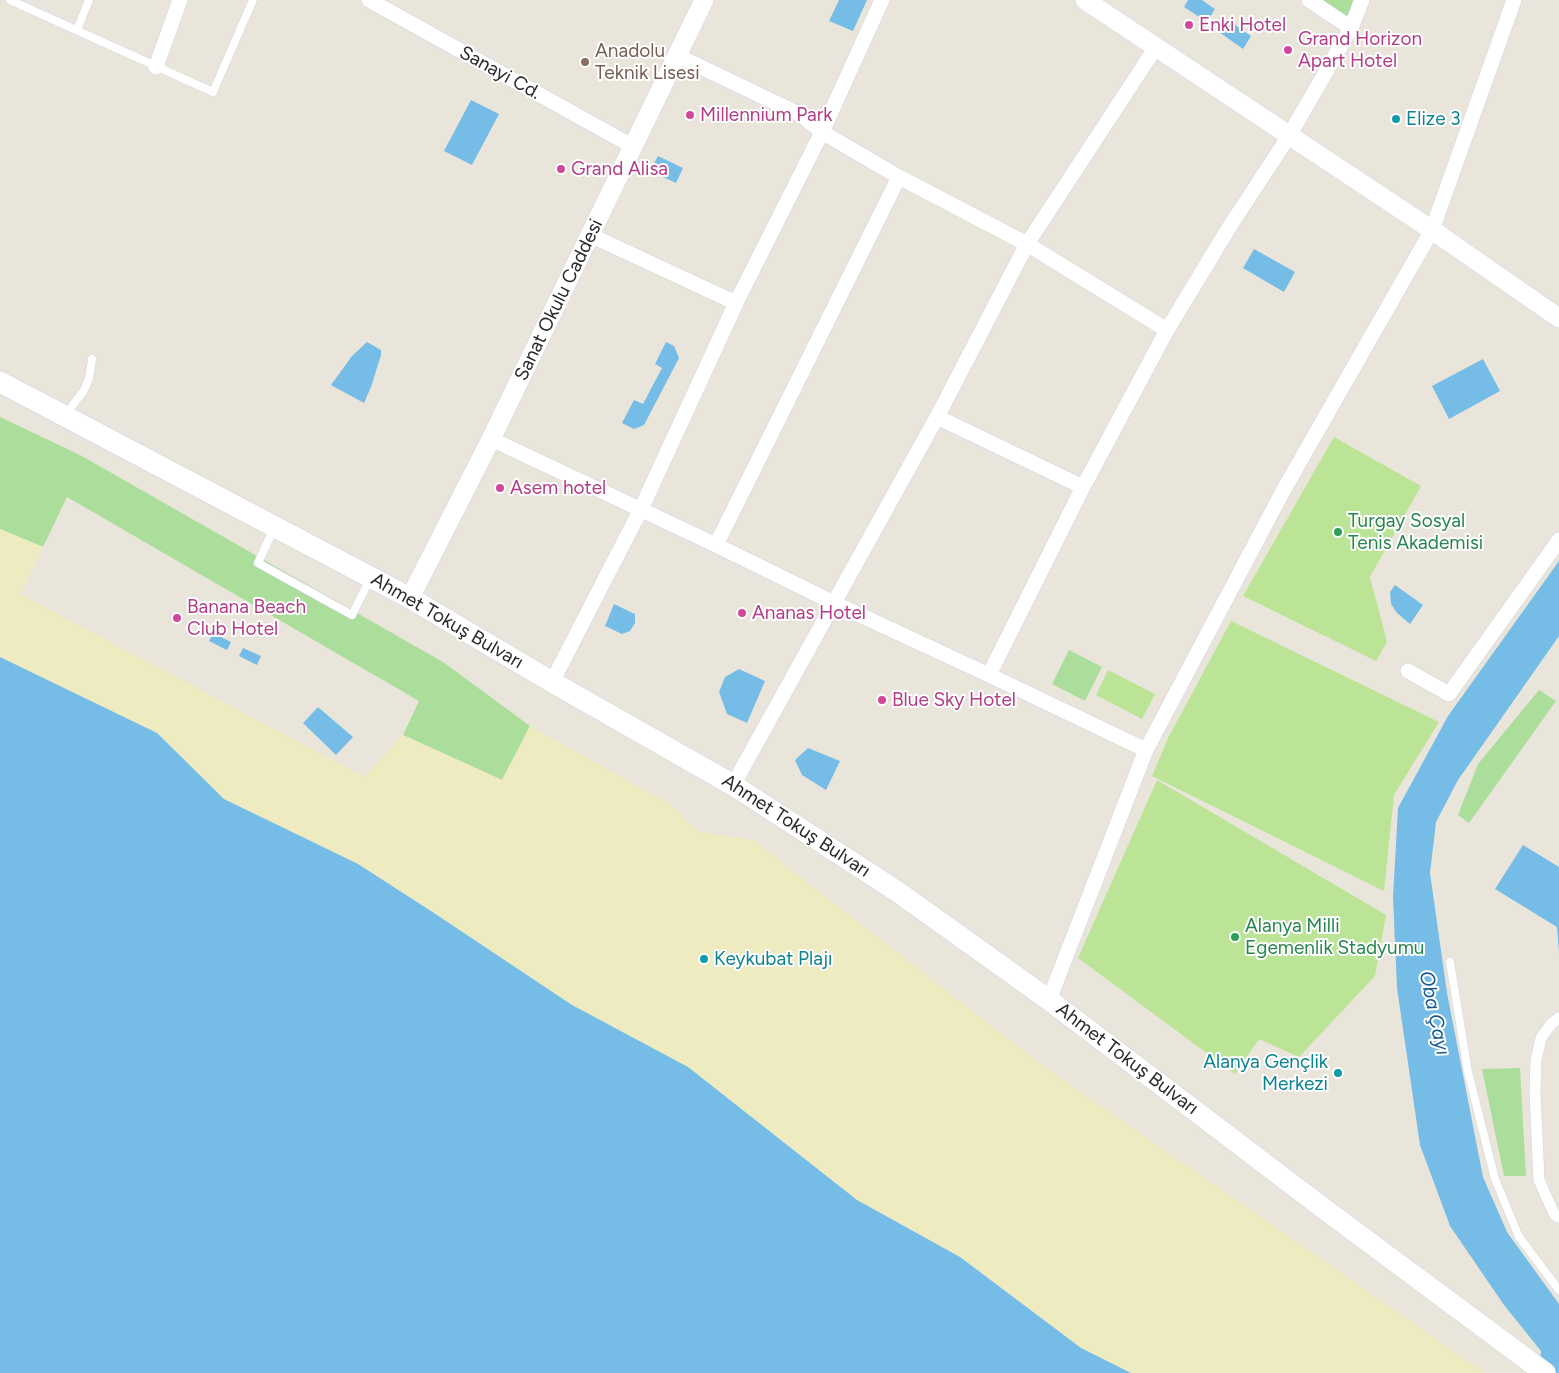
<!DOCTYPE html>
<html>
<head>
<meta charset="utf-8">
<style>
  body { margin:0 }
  canvas { display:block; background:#eae5db }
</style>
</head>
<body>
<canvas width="1559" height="1373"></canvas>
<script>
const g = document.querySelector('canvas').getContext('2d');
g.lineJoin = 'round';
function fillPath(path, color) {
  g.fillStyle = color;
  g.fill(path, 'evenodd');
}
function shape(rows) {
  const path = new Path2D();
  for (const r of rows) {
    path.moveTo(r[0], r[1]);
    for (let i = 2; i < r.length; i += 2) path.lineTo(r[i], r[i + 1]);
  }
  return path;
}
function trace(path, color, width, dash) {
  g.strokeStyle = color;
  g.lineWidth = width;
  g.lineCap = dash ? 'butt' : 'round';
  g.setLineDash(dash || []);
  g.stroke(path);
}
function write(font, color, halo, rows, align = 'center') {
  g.font = font + ' Figtree,sans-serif';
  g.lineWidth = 4;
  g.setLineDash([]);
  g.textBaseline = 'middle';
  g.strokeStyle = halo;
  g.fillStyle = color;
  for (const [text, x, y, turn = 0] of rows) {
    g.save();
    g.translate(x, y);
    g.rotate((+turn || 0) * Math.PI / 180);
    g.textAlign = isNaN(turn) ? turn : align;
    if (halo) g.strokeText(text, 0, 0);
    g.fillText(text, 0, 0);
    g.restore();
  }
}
const green = shape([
  [1314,0,1353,0,1346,21],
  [0,417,80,455,443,662,530,726,502,780,403,735,419,701,67,497,43,547,0,529],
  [1069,650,1102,667,1085,701,1052,684],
  [1539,690,1556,701,1469,823,1458,815,1478,764],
  [1520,1068,1526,1176,1504,1176,1482,1069]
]);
const sand = shape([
  [0,529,43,547,20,594,364,777,403,735,502,780,530,726,671,805,698,832,753,840,1039,1063,1485,1373,1131,1373,1081,1348,960,1257,857,1200,688,1067,572,1005,434,913,358,864,224,799,157,733,0,657]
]);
const pitch = shape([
  [1334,437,1421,486,1370,577,1387,642,1376,661,1243,596],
  [1231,621,1439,722,1394,795,1384,891,1152,776,1168,738],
  [1108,670,1155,694,1142,719,1096,695],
  [1157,780,1386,915,1375,976,1299,1057,1259,1039,1235,1074,1078,958]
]);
const water = shape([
  [839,0,867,0,853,31,829,21],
  [1188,0,1202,0,1215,9,1207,22,1184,7],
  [1228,20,1251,36,1243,49,1219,32],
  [471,100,499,114,472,165,444,151],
  [658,156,683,168,676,183,650,171],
  [1254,249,1295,272,1284,292,1243,268],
  [367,342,381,350,381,355,371,387,364,403,331,385,352,356],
  [666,342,674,346,679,358,644,425,634,429,622,423,634,400,643,404,662,368,655,364],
  [1483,359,1500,391,1449,419,1432,386],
  [1559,561,1559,636,1458,780,1436,822,1430,873,1447,993,1483,1177,1507,1232,1559,1304,1559,1373,1539,1373,1541,1351,1504,1305,1450,1226,1420,1145,1397,988,1393,897,1398,808,1448,716],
  [1395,585,1423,605,1410,624,1397,613,1391,604,1390,592],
  [614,604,635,614,635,623,630,631,622,634,605,626],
  [213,633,231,642,227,650,209,641],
  [243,648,261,656,257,665,239,656],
  [0,657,157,733,224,799,358,864,434,913,572,1005,688,1067,857,1200,960,1257,1081,1348,1131,1373,0,1373],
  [739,669,765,681,747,723,727,714,719,692,725,677],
  [318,707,353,737,336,755,303,723],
  [808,748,840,761,826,790,802,775,795,760],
  [1523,845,1559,867,1559,953,1557,927,1495,889]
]);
const service = shape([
  [10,0,213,92,253,0],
  [77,30,89,0],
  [65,415,83,392,89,379,92,359],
  [274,528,258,563,352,615,370,579],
  [1450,962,1468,1072,1495,1179,1519,1237,1559,1290]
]);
const pedestrian = shape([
  [1559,1018,1551,1024,1541,1038,1536,1060,1535,1092,1539,1180,1551,1207,1555,1215,1559,1217]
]);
const minor = shape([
  [369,0,632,146],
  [1309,0,1351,28],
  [678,56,801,115,822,132,899,177,1027,244,1167,330],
  [156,67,180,0],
  [590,235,736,303],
  [937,417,1083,487],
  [491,439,716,545,834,603,989,675,1146,750],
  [716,545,899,177],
  [1408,671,1449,694,1559,540],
  [989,675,1083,487,1167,330,1230,226,1289,136,1351,28,1362,0],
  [552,682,641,509,736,303,822,132,882,0],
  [733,785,937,417,1027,244,1156,47],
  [1049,1000,1146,750,1283,491,1432,230,1514,0]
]);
const tertiary = shape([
  [1085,0,1432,230,1559,318],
  [410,598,491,439,704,0]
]);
const secondary = shape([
  [0,382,410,598,552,682,733,785,898,892,1049,1000,1323,1208,1545,1373]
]);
const markers = [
  [1189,25,5,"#d1479c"],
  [1288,50,5,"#d1479c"],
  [585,62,5,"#8d6e63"],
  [690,115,5,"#d1479c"],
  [1396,119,5,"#0f9aa8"],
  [561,169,5,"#d1479c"],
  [500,488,5,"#d1479c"],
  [1338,532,5,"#2e9e5b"],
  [742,613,5,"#d1479c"],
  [177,618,5,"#d1479c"],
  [882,700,5,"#d1479c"],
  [1235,937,5,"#2e9e5b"],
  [704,959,5,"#0f9aa8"],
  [1338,1073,5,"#0f9aa8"]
];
const hotelNames = [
  ["Enki Hotel",1199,25],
  ["Grand Horizon",1298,39],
  ["Apart Hotel",1298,61],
  ["Millennium Park",700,115],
  ["Grand Alisa",571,169],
  ["Asem hotel",510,488],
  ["Banana Beach",187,607],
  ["Club Hotel",187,629],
  ["Ananas Hotel",752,613],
  ["Blue Sky Hotel",892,700]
];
const educationNames = [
  ["Anadolu",595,51],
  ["Teknik Lisesi",595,73]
];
const streetNames = [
  ["Sanayi Cd.",500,73,29],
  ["Sanat Okulu Caddesi",559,300,-64],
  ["Ahmet Tokuş Bulvarı",447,621,30],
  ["Ahmet Tokuş Bulvarı",796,826,33],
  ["Ahmet Tokuş Bulvarı",1127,1059,37]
];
const cultureNames = [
  ["Elize 3",1406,119],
  ["Keykubat Plajı",714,959],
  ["Alanya Gençlik",1328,1062,"right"],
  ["Merkezi",1328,1084,"right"]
];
const leisureNames = [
  ["Turgay Sosyal",1348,521],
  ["Tenis Akademisi",1348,543],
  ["Alanya Milli",1245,926],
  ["Egemenlik Stadyumu",1245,948]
];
const waterNames = [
  ["Oba Çayı",1434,1013,78]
];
fillPath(green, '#abde9b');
fillPath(sand, '#eeebc0');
fillPath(pitch, '#bce497');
fillPath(water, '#75bde6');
trace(service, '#d1d2e1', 9);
trace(pedestrian, '#d1d2e1', 12);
trace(minor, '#d1d2e1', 16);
trace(tertiary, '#d1d2e1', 20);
trace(secondary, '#d1d2e1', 22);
trace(service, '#fff', 8);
trace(pedestrian, '#fff', 11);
trace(minor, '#fff', 15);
trace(tertiary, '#fff', 19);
trace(secondary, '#fff', 21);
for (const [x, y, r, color] of markers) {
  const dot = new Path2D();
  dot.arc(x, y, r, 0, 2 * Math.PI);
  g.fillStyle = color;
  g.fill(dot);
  trace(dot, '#fff', 2);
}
write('19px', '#b23c85', '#fff', hotelNames, 'left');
write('19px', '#785e54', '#fff', educationNames, 'left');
write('19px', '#292929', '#fff', streetNames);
write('19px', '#0d838f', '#fff', cultureNames, 'left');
write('19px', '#27864d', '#fff', leisureNames, 'left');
write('italic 20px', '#165a90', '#fff', waterNames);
</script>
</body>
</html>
